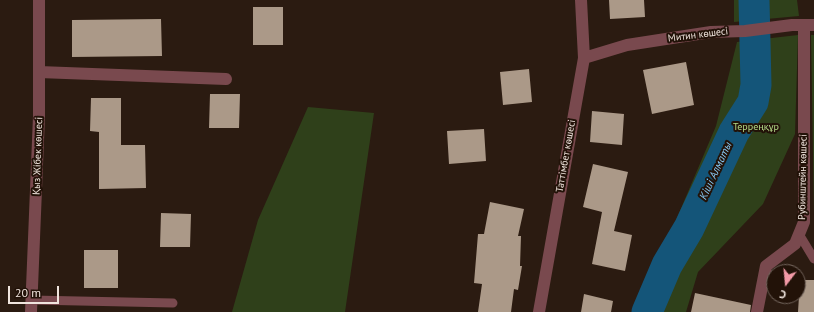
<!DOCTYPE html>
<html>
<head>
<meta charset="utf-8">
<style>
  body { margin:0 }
  #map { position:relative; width:814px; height:312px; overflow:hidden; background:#2b1b11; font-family:"PT Sans",sans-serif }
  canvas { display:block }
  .north { position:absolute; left:766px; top:264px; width:40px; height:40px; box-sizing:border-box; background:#221208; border:1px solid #74665e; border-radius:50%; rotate:196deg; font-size:11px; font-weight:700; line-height:16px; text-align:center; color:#f0e5de }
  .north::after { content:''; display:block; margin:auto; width:14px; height:18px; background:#f39aa7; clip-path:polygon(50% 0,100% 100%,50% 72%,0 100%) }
  .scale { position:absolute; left:8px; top:286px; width:51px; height:18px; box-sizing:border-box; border:2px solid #f0e5de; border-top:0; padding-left:5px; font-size:12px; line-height:14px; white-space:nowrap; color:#f0e5de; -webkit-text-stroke:3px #221208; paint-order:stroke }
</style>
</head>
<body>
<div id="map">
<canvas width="814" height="312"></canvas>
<div class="north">С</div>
<div class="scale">20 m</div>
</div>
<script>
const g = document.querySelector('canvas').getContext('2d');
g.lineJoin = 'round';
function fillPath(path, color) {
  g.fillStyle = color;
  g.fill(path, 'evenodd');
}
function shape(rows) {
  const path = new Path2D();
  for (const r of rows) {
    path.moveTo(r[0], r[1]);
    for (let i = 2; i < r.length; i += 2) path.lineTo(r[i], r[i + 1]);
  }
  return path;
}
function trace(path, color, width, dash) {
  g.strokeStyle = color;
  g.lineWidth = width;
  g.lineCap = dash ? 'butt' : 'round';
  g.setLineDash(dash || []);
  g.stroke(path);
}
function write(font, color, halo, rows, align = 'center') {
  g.font = font + ' "PT Sans",sans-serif';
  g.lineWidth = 4;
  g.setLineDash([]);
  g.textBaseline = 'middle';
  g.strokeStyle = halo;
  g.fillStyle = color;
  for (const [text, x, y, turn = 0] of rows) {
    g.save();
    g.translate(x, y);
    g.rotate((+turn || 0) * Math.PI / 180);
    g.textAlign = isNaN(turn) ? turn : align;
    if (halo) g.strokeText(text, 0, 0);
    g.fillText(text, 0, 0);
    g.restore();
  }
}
const green = shape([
  [734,0,797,0,799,16,734,22],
  [798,35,795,134,763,204,698,272,686,312,637,312,716,126,737,42],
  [811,35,814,35,814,215],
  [308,107,374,113,345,312,232,312,258,220]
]);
const river = shape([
  [647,312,667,265,689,228,734,132,753,102,756,85,754,0]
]);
const building = shape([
  [609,0,644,0,645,17,610,19],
  [253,7,283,7,283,45,253,45],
  [161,19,162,56,72,57,72,20],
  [686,62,694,105,652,114,643,70],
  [529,69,532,102,503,105,500,72],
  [210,94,240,94,239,128,209,128],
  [91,98,121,98,121,145,145,145,146,188,99,189,99,132,90,131],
  [592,111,624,114,622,145,590,142],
  [484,129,486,161,449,164,447,131],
  [593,164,628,172,614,231,632,235,625,271,592,264,602,212,583,207],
  [490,202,524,209,518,236,521,236,520,266,522,266,518,290,514,289,511,312,478,312,482,284,474,283,478,234,484,234],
  [161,213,191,214,190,247,160,247],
  [84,250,118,250,118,288,84,288],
  [800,280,814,280,814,312,798,312],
  [695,293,751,305,750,312,691,312],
  [584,294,613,301,611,312,581,312]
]);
const lane = shape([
  [799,234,814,259],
  [32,300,173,303]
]);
const street = shape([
  [584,58,627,45,711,32,745,31,792,25,814,25],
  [39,72,226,79],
  [31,312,39,116,39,0],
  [539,312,584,58,581,0],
  [757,312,766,266,795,244,804,222,804,25]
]);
const streetNames = [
  ["Митин көшесі",698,35,-7],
  ["Қыз Жібек көшесі",38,156,-88],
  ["Таттімбет көшесі",566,156,-80],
  ["Рубинштейн көшесі",803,177,-89]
];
const parkNames = [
  ["Терреңқұр",756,127]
];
const waterNames = [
  ["Кіші Алматы",716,171,-65]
];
fillPath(green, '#2f401a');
trace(river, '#145579', 31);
fillPath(building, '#ab9988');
trace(lane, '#79494e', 9);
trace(street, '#79494e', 12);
write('10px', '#f0e5de', '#221208', streetNames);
write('10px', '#b5db88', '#221208', parkNames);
write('italic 11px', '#8acdf9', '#221208', waterNames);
</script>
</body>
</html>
